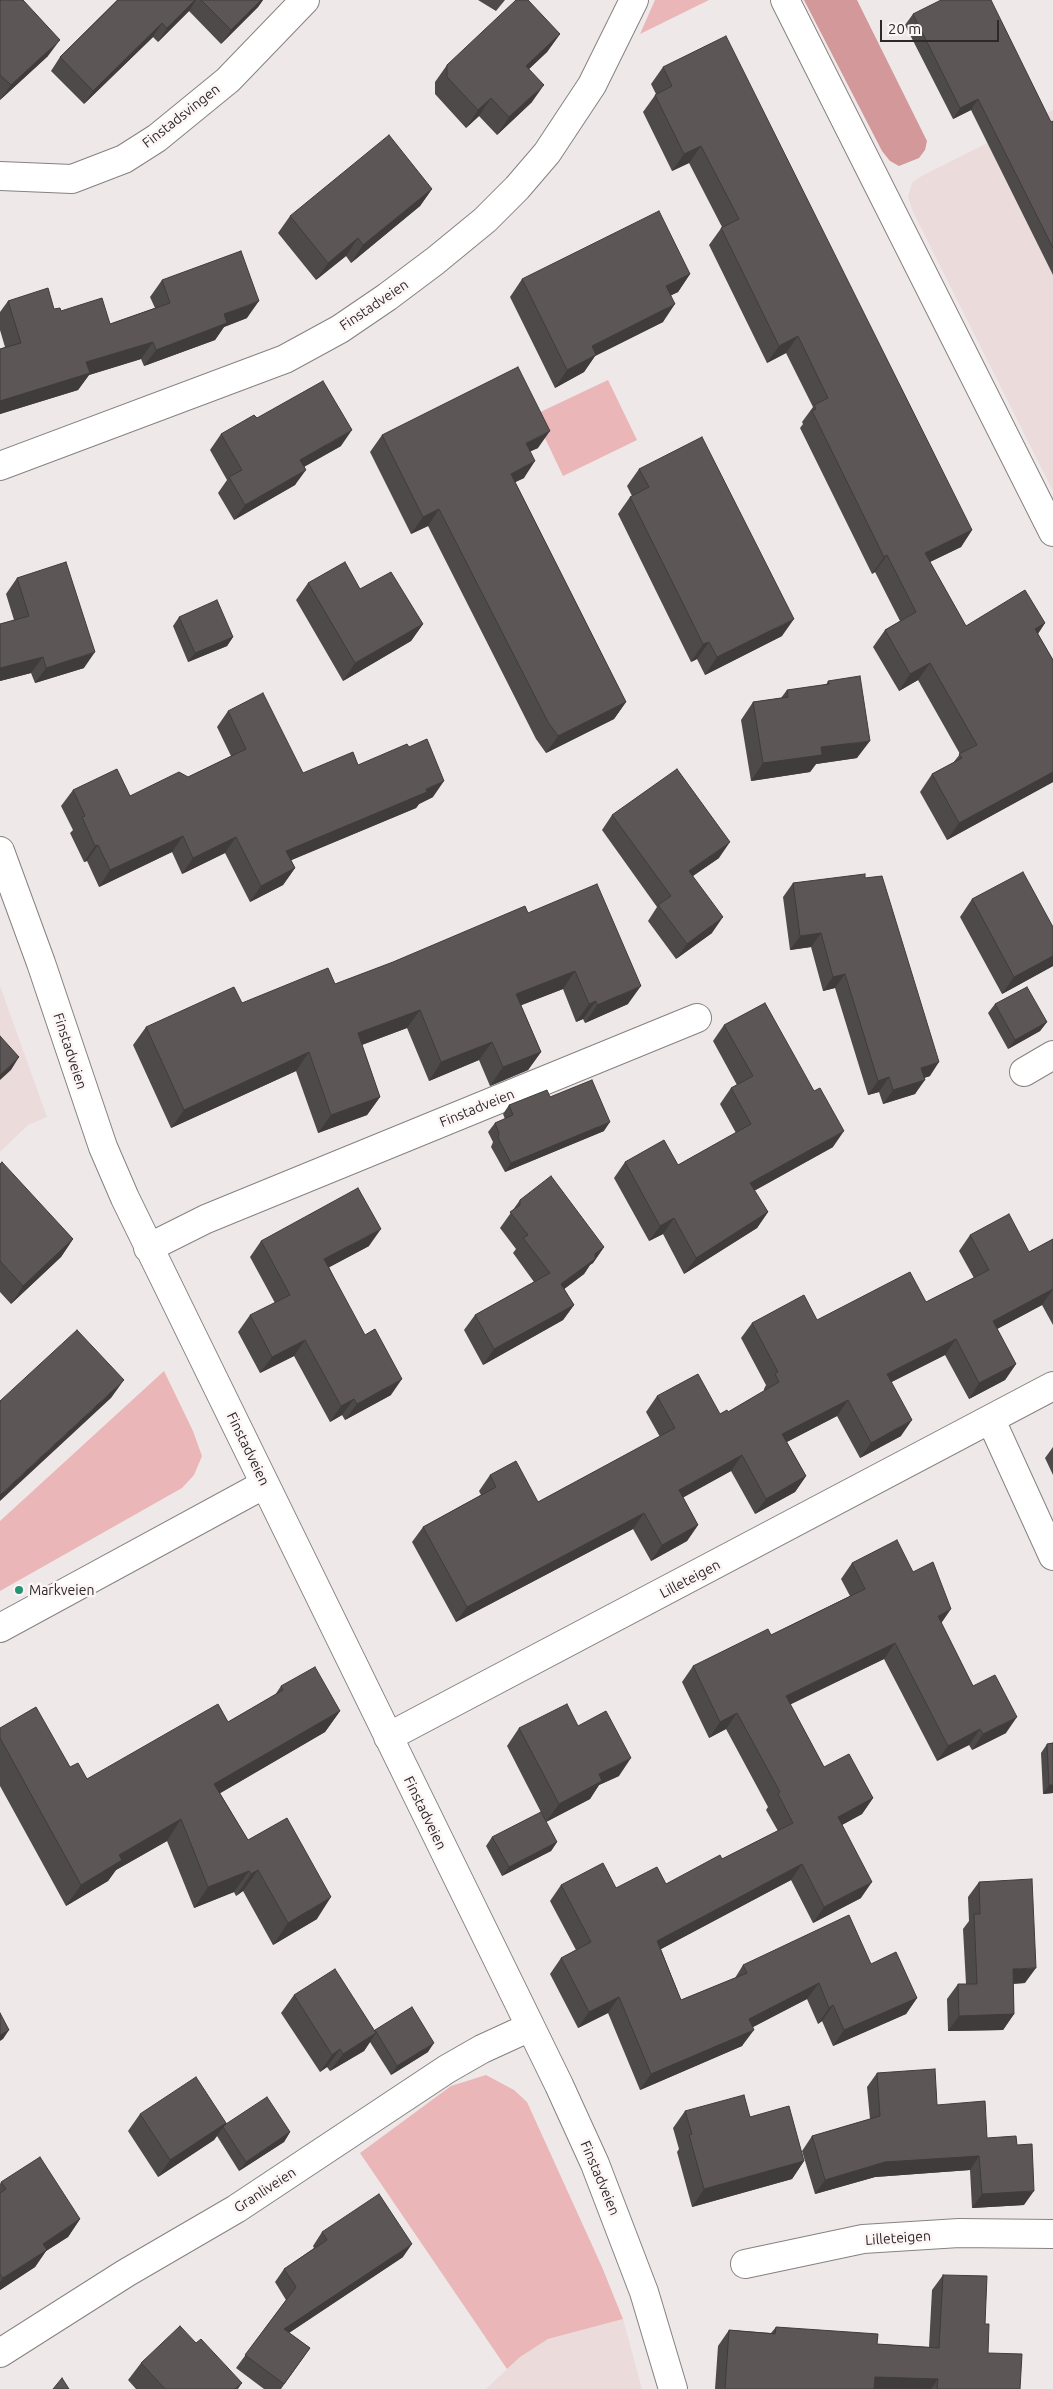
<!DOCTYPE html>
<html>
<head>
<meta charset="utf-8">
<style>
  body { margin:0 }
  #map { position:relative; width:1053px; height:2389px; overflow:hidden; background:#efe8e8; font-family:Ubuntu,sans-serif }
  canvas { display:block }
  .scale { position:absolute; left:880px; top:20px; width:119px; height:22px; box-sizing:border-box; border:2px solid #2b2929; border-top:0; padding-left:6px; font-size:15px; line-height:18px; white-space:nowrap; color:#2b2929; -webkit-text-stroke:4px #fdf5f5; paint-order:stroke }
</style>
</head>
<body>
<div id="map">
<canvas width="1053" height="2389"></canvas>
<div class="scale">20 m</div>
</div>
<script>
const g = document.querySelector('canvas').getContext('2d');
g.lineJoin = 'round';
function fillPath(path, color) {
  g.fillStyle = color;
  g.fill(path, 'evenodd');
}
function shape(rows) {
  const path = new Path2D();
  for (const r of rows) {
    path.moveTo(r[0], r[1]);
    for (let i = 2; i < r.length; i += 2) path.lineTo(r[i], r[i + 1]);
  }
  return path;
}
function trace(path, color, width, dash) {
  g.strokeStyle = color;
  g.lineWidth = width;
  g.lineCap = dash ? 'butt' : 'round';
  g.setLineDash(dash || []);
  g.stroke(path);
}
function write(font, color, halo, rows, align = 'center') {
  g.font = font + ' Ubuntu,sans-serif';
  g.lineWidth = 5;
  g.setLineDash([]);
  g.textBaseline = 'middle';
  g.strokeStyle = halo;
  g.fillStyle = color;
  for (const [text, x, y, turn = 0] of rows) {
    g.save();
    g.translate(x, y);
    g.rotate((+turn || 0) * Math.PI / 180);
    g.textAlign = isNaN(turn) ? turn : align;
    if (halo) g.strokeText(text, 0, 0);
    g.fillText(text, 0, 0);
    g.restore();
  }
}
const built = shape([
  [1053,110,1053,491,913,212,908,197,912,183,918,178],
  [0,986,47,1117,28,1125,0,1152],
  [623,2319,642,2389,486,2389,520,2357,548,2339]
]);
const green = shape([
  [655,0,709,0,640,34],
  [608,380,637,440,563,476,534,415],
  [164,1371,193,1431,202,1456,194,1475,182,1488,0,1591,0,1521],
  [486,2075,514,2090,527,2102,602,2267,623,2319,548,2339,520,2357,507,2369,360,2153,451,2086]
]);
const forest = shape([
  [804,0,857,0,927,141,925,150,919,158,899,166,890,161,882,151]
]);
const street = shape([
  [785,0,1053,532],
  [0,176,72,179,124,159,157,138,228,80,305,0],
  [0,466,285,359,340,329,387,297,435,261,485,220,517,188,547,153,592,85,634,0],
  [0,851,41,963,103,1147,125,1198,559,2085,595,2164,644,2292,673,2389],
  [1024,1072,1053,1055],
  [148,1248,206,1219,697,1018],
  [991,1420,1053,1556],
  [0,1628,265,1484],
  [388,1737,1053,1386],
  [745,2264,863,2239,959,2233,1053,2234],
  [0,2353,126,2273,236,2209,447,2069,482,2049,530,2027]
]);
const wall = shape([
  [0,0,48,56,0,100],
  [117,0,263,0,258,7,221,44,189,11,158,42,153,37,84,104,51,71,60,57],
  [478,0,505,0,496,11],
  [913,14,1051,122,1053,121,1053,275,971,110,953,119,905,25],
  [560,34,547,52,529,69,532,102,497,135,479,116,466,128,435,94,435,82,447,65],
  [663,67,972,530,961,547,930,562,966,626,1045,623,1038,634,1053,660,1053,782,947,840,920,792,932,774,953,763,960,754,918,680,899,691,873,647,885,630,900,621,875,572,872,574,800,428,803,424,802,422,813,407,786,353,767,363,709,245,722,227,689,163,672,171,643,112,656,94,651,84],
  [432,189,420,206,351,263,346,256,316,280,278,233,290,216],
  [690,274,678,292,671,295,663,322,595,356,584,372,555,388,510,297,522,279],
  [162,280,247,318,224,327,215,340,144,366,141,359,89,375,78,390,0,414,0,349,5,347,0,330,0,312,8,301,54,309,110,324,155,308,150,297],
  [221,434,341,446,304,467,295,485,234,520,218,493,227,480,210,450],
  [382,435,538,448,530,451,524,478,515,482,626,702,614,719,546,753,536,739,428,526,411,534,370,452],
  [639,469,782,636,705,675,697,659,691,662,618,514,630,497,632,496,627,486],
  [17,578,84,668,35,683,31,673,0,681,0,624,14,620,6,594],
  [308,583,360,589,423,624,411,641,343,681,296,600],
  [179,617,233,637,227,646,188,662,173,626],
  [828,681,857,758,816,764,810,772,751,781,741,720,753,702,781,698,787,690,826,685],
  [228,711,303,773,358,765,433,797,419,804,416,808,291,860,295,868,283,885,250,902,225,853,182,874,172,852,99,887,87,861,84,862,70,833,73,830,61,806,73,790,130,796,188,777,231,756,217,727],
  [612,815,719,858,693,876,712,933,676,959,648,921,657,907,602,830],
  [865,878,930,1076,924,1078,915,1094,883,1104,879,1092,868,1095,835,988,823,991,811,947,790,950,783,897,793,883],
  [972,899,1053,927,1053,966,1002,994,960,917],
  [528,913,628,1004,585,1023,583,1019,576,1022,563,989,521,1005,541,1052,528,1070,490,1086,479,1060,429,1081,407,1028,362,1045,380,1097,367,1115,318,1133,296,1071,171,1128,133,1045,146,1027,242,1003,335,984],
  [995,1004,1047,1022,1040,1031,1008,1049,988,1013],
  [724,1025,833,1147,754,1191,768,1212,757,1228,684,1274,663,1234,649,1241,614,1178,625,1162,678,1165,736,1133,720,1104,731,1088,737,1085,713,1041],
  [550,1097,604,1131,505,1172,491,1147,493,1142,488,1132,495,1123,505,1119,503,1114,509,1105],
  [0,1164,73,1239,61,1257,11,1304,0,1292],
  [520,1200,604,1247,593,1263,590,1265,584,1274,564,1289,574,1305,563,1320,483,1365,464,1330,475,1315,534,1282,513,1253,516,1249,500,1228],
  [970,1235,1029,1252,1053,1239,1053,1325,1042,1305,997,1329,1016,1364,1005,1380,969,1399,945,1355,891,1382,901,1436,860,1458,837,1416,787,1442,806,1476,795,1492,755,1514,731,1471,683,1497,698,1525,687,1541,651,1561,633,1529,456,1622,412,1542,423,1527,481,1495,479,1491,490,1475,538,1502,660,1437,646,1412,657,1396,720,1414,728,1412,764,1391,764,1389,766,1385,741,1338,752,1323,817,1320,926,1302,974,1278,959,1251],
  [261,1241,369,1246,329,1267,391,1395,345,1420,342,1415,330,1422,294,1356,260,1373,238,1332,250,1315,275,1303,250,1257],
  [1053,1447,1053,1475,1045,1458],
  [852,1563,913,1572,941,1623,973,1686,1006,1733,972,1750,969,1745,937,1761,884,1659,790,1704,824,1767,873,1798,862,1814,842,1825,861,1898,813,1923,791,1880,661,1949,681,2000,735,1978,743,1965,871,1964,917,1998,906,2014,833,2046,822,2021,818,2024,807,1999,752,2027,742,2046,640,2090,608,2013,578,2028,550,1974,561,1958,576,1950,550,1901,561,1885,616,1888,666,1884,722,1859,778,1831,766,1810,768,1807,726,1729,709,1738,682,1682,693,1666,771,1635,850,1596,841,1579],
  [281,1686,340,1711,325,1732,220,1793,248,1840,317,1919,273,1945,243,1891,236,1896,234,1892,194,1908,167,1841,116,1870,108,1881,66,1906,0,1786,0,1728,70,1767,87,1779,228,1722,275,1695],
  [578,1726,619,1776,599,1785,590,1799,546,1822,507,1746,519,1728],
  [1053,1743,1053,1793,1043,1794,1041,1753,1047,1744],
  [492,1837,557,1842,551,1851,502,1876,486,1846],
  [979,1882,1025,1983,1013,1984,1014,2014,1003,2030,948,2031,947,1999,958,1984,966,1984,963,1929,969,1921,968,1897],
  [294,1995,374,2030,428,2052,391,2075,370,2042,364,2051,330,2071,327,2067,320,2072,281,2013],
  [877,2073,937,2105,987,2138,1017,2145,1024,2205,972,2208,970,2170,875,2177,815,2194,802,2151,812,2136,870,2119,867,2087],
  [685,2111,750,2117,804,2161,792,2179,692,2207,677,2152,679,2149,673,2128],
  [140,2114,226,2123,290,2132,284,2142,239,2171,217,2136,214,2140,158,2177,128,2131],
  [1,2182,80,2219,68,2237,46,2251,35,2267,0,2290,0,2184],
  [322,2232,403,2257,289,2333,310,2348,281,2389,264,2389,236,2368,286,2300,275,2282,284,2269,314,2248,313,2246],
  [943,2275,985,2324,988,2353,1020,2389,715,2389,718,2346,729,2330,771,2333,776,2327,877,2344,929,2347,932,2290],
  [196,2343,242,2383,238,2389,136,2389,128,2380,141,2363]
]);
const shadedWall = shape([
  [195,0,196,0,189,11,158,42,167,28],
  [261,0,263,0,258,7,221,44,231,30],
  [162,23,153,37,84,104,93,91],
  [560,34,547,52,514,83,526,66],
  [60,40,48,56,0,100,11,85],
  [544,85,532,102,497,135,509,117],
  [491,98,479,116,466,128,478,110],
  [978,99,971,110,953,119,960,108],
  [701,146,689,163,672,171,684,154],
  [432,189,420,206,351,263,363,245],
  [358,238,346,256,316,280,328,263],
  [690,274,678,292,654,304,666,286],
  [259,301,247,318,224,327,215,340,144,366,156,350,224,314],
  [675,304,663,322,595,356,584,372,555,388,567,370,592,346],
  [798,336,786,353,767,363,779,346],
  [153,342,141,359,89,375,78,390,0,414,0,401,86,362],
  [352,430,341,446,289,475,300,460],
  [550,431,538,448,514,459,526,443],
  [535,461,524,478,499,490,511,474],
  [306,470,295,485,234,520,245,505],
  [439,509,428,526,411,534,423,517],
  [972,530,961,547,913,570,925,553],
  [887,555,875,572,872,574,884,557],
  [794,619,782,636,705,675,717,657],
  [1045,623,1033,640,1035,629],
  [423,624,411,641,343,681,355,663],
  [233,637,227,646,188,662,195,653],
  [709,642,697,659,691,662,703,644],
  [95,652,84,668,35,683,46,668],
  [43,657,31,673,0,681,0,668],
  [930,663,918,680,899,691,910,674],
  [626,702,614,719,546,753,558,736],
  [870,741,857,758,816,764,810,772,751,781,763,763,821,747],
  [1053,772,1053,782,947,840,959,823],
  [444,781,433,797,419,804,416,808,275,867,286,851],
  [183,836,172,852,99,887,110,870],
  [236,837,225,853,182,874,193,858],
  [730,842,719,858,678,886,689,871],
  [98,845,87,861,84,862,95,846],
  [295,868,283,885,250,902,261,886],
  [723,917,712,933,676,959,687,944],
  [821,933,811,947,790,950,800,936],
  [1053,956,1053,966,1002,994,1014,977],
  [575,971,563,989,504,1012,516,994],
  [845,974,835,988,823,991,833,977],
  [641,986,628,1004,585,1023,597,1005],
  [596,1001,583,1019,576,1022,589,1004],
  [420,1010,407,1028,345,1051,358,1033],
  [1047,1022,1040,1031,1008,1049,1015,1040],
  [492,1042,479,1060,429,1081,441,1062],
  [309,1052,296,1071,171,1128,184,1110],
  [541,1052,528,1070,490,1086,503,1067],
  [19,1057,11,1070,0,1080,0,1075],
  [939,1062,930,1076,911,1082,921,1068],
  [889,1077,879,1092,868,1095,878,1081],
  [925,1080,915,1094,883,1104,893,1090],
  [380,1097,367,1115,318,1133,331,1115],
  [610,1122,604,1131,505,1172,511,1163],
  [844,1131,833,1147,739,1199,750,1183],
  [768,1212,757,1228,684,1274,696,1258],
  [674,1218,663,1234,649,1241,660,1226],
  [381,1229,369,1246,313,1276,324,1259],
  [73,1239,61,1257,11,1304,23,1286],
  [604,1247,593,1263,590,1265,584,1274,551,1299,561,1284,595,1254],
  [1053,1289,1042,1305,982,1337,993,1321],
  [574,1305,563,1320,483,1365,494,1349],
  [956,1339,945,1355,876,1390,887,1374],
  [305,1340,294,1356,260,1373,272,1357],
  [1016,1364,1005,1380,969,1399,979,1383],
  [402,1379,391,1395,345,1420,357,1404],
  [124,1380,111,1398,0,1501,0,1495],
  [354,1399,342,1415,330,1422,341,1406],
  [848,1400,837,1416,771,1450,782,1434],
  [912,1420,901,1436,860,1458,871,1443],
  [742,1455,731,1471,668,1506,679,1490],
  [806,1476,795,1492,755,1514,766,1499],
  [644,1513,633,1529,456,1622,467,1607],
  [698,1525,687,1541,651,1561,662,1545],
  [951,1609,940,1625,938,1616],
  [895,1643,884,1659,775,1712,786,1696],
  [340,1711,325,1732,200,1805,214,1784],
  [737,1713,726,1729,709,1738,720,1722],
  [1017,1717,1006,1733,972,1750,983,1734],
  [980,1729,969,1745,937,1761,948,1746],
  [631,1758,619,1776,599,1785,590,1799,546,1822,559,1804,599,1774],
  [1049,1785,1053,1785,1053,1793,1043,1794],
  [873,1798,862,1814,827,1833,838,1817],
  [181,1819,167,1841,116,1870,108,1881,66,1906,81,1885,119,1855],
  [557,1842,551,1851,502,1876,509,1867],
  [802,1864,791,1880,646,1957,657,1941],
  [258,1870,243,1891,236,1896,251,1874],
  [249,1871,234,1892,194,1908,208,1887],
  [872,1882,861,1898,813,1923,824,1907],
  [331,1897,317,1919,273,1945,288,1923],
  [1036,1968,1025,1983,1002,1984,1013,1969],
  [819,1983,807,1999,738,2035,749,2019],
  [619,1997,608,2013,578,2028,589,2012],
  [917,1998,906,2014,833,2046,844,2030],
  [833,2005,822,2021,818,2024,829,2008],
  [1014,2014,1003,2030,948,2031,959,2016],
  [9,2030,3,2039,0,2041,0,2035],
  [754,2030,742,2046,640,2090,651,2074],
  [376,2033,364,2051,330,2071,343,2054],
  [434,2043,428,2052,391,2075,397,2066],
  [340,2049,327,2067,320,2072,332,2055],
  [226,2123,214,2140,158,2177,170,2160],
  [290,2132,284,2142,239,2171,246,2162],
  [979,2156,970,2170,875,2177,815,2194,825,2180,885,2162],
  [804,2161,792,2179,692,2207,704,2189],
  [1034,2191,1024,2205,972,2208,982,2194],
  [80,2219,68,2237,46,2251,35,2267,0,2290,0,2282,3,2278,43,2244],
  [412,2244,403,2257,275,2342,284,2329],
  [875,2377,938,2379,931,2389,867,2389]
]);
const building = shape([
  [0,0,23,0,60,40,11,85,0,75,0,0],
  [118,0,195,0,167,28,162,23,93,91,60,57,118,0],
  [201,0,261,0,231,30,201,0],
  [516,0,528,0,560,34,526,66,544,85,509,117,491,98,478,110,447,77,447,65,516,0],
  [941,0,991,0,1051,122,1053,121,1053,248,978,99,960,108,913,14,941,0],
  [726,36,972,530,925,553,966,626,1025,590,1045,623,1035,629,1053,660,1053,772,959,823,932,774,962,758,959,754,977,745,930,663,910,674,885,630,916,612,887,555,884,557,812,411,816,409,814,405,828,398,798,336,779,346,721,228,739,219,701,146,684,154,655,95,672,86,663,67,726,36],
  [389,135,432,189,363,245,358,238,328,263,290,216,389,135],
  [659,211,690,274,666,286,675,304,592,346,596,355,567,370,522,279,659,211],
  [241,251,259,301,224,314,227,323,156,350,153,342,86,362,90,373,0,401,0,349,21,343,8,301,48,288,54,309,60,308,61,311,102,298,110,324,170,303,162,280,241,251],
  [518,367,550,431,526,443,535,461,511,474,626,702,558,736,548,722,439,509,423,517,382,435,518,367],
  [323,381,352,430,300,460,306,470,245,505,229,477,242,470,221,434,254,415,257,418,323,381],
  [702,437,794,619,717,657,709,642,703,644,630,497,649,487,639,469,702,437],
  [66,562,95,652,46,668,43,657,0,668,0,624,29,616,17,578,66,562],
  [345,562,360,589,391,572,423,624,355,663,308,583,345,562],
  [217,600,233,637,195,653,179,617,217,600],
  [860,676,870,741,821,747,822,755,763,763,753,702,788,697,787,690,829,684,828,681,860,676],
  [263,693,303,773,353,752,358,765,407,744,409,747,427,739,444,781,426,789,427,792,286,851,295,868,261,886,236,837,193,858,183,836,110,870,98,845,95,846,82,817,85,816,73,790,117,769,130,796,179,772,188,777,246,749,228,711,263,693],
  [677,769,730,842,689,871,723,917,687,944,658,905,671,896,612,815,677,769],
  [1023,872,1053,927,1053,956,1014,977,972,899,1023,872],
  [865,874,865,878,882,876,939,1062,921,1068,925,1080,893,1090,889,1077,878,1081,845,974,833,977,821,933,800,936,793,883,865,874],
  [597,884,641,986,597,1005,596,1001,589,1004,575,971,516,994,541,1052,503,1067,492,1042,441,1062,420,1010,358,1033,380,1097,331,1115,309,1052,184,1110,146,1027,234,987,242,1003,328,968,335,984,393,962,525,906,528,913,597,884],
  [1027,987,1047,1022,1015,1040,995,1004,1027,987],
  [765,1003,814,1091,820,1088,844,1131,750,1183,768,1212,696,1258,674,1218,660,1226,625,1162,664,1140,678,1165,751,1124,731,1088,753,1076,724,1025,765,1003],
  [0,1036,19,1057,0,1075,0,1036],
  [592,1080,610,1122,511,1163,498,1138,499,1133,495,1123,513,1115,509,1105,547,1090,550,1097,592,1080],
  [2,1162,73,1239,23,1286,0,1261,0,1164,2,1162],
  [551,1176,604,1247,595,1254,595,1259,561,1284,574,1305,494,1349,475,1315,550,1273,523,1238,528,1235,510,1212,520,1205,520,1200,551,1176],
  [358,1188,381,1229,324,1259,365,1335,375,1329,402,1379,357,1404,354,1399,341,1406,305,1340,272,1357,250,1315,290,1295,261,1241,358,1188],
  [1009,1214,1029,1252,1053,1239,1053,1289,993,1321,1016,1364,979,1383,956,1339,887,1374,912,1420,871,1443,848,1400,782,1434,806,1476,766,1499,742,1455,679,1490,698,1525,662,1545,644,1513,467,1607,423,1527,496,1487,490,1475,516,1461,538,1502,675,1428,657,1396,698,1374,720,1414,727,1410,728,1412,779,1382,775,1374,778,1372,752,1323,804,1295,817,1320,910,1272,926,1302,989,1270,970,1235,1009,1214],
  [77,1330,124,1380,0,1495,0,1401,77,1330],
  [897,1540,913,1572,933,1562,951,1609,938,1616,973,1686,995,1675,1017,1717,983,1734,980,1729,948,1746,895,1643,786,1696,824,1767,849,1754,873,1798,838,1817,872,1882,824,1907,802,1864,657,1941,681,2000,747,1973,743,1965,849,1915,871,1964,896,1952,917,1998,844,2030,833,2005,829,2008,819,1983,749,2019,754,2030,651,2074,619,1997,589,2012,561,1958,591,1942,561,1885,603,1863,616,1888,657,1867,666,1884,720,1855,722,1859,793,1823,778,1794,780,1792,737,1713,720,1722,693,1666,768,1629,771,1635,865,1589,852,1563,897,1540],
  [315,1667,340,1711,214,1784,248,1840,287,1818,331,1897,288,1923,258,1870,251,1874,249,1871,208,1887,181,1819,119,1855,122,1860,81,1885,0,1738,0,1728,36,1707,70,1767,78,1763,87,1779,218,1704,228,1722,283,1690,281,1686,315,1667],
  [567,1704,578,1726,606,1711,631,1758,599,1774,602,1781,559,1804,519,1728,567,1704],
  [1053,1743,1053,1785,1049,1785,1047,1744,1053,1743],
  [541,1812,557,1842,509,1867,492,1837,541,1812],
  [1032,1879,1036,1968,1013,1969,1014,2014,959,2016,958,1984,977,1984,974,1914,980,1914,979,1882,1032,1879],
  [335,1969,376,2033,343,2054,340,2049,332,2055,294,1995,335,1969],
  [412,2007,434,2043,397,2066,375,2030,412,2007],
  [0,2013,9,2030,0,2035,0,2013],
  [935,2069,937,2105,985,2101,987,2138,1016,2136,1017,2145,1032,2144,1034,2191,982,2194,979,2156,885,2162,825,2180,812,2136,880,2116,877,2073,935,2069],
  [196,2077,226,2123,170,2160,140,2114,196,2077],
  [744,2095,750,2117,789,2106,804,2161,704,2189,689,2135,692,2134,685,2111,744,2095],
  [267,2097,290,2132,246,2162,223,2127,226,2124,267,2097],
  [40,2157,80,2219,43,2244,47,2250,3,2278,0,2274,0,2193,6,2189,1,2182,40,2157],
  [379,2194,412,2244,284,2329,310,2348,284,2384,245,2355,296,2287,284,2269,327,2240,322,2232,379,2194],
  [943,2275,987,2276,985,2324,989,2324,988,2353,1022,2354,1020,2389,937,2389,938,2379,875,2377,874,2389,725,2389,729,2330,775,2334,776,2327,878,2334,877,2344,939,2348,943,2275],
  [180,2326,196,2343,201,2339,242,2383,235,2389,165,2389,141,2363,180,2326],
  [62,2378,69,2389,53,2389,62,2378]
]);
const markers = [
  [19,1590,5,"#279372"]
];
const streetNames = [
  ["Finstadsvingen",181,116,-38],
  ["Finstadveien",374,305,-34],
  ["Finstadveien",70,1051,72],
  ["Finstadveien",477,1108,-22],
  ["Finstadveien",248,1449,64],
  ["Lilleteigen",690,1579,-28],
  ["Finstadveien",425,1813,64],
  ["Finstadveien",600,2178,67],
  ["Granliveien",265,2190,-33],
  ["Lilleteigen",898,2238,-4]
];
const poiNames = [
  ["Markveien",29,1590]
];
fillPath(built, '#ecdbdb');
fillPath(green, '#eab6b7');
fillPath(forest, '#d39899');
trace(street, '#878181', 30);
trace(street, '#fff', 28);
fillPath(wall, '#4f4a4a');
fillPath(shadedWall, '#403c3c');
fillPath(building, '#5c5656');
trace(building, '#403c3c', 1);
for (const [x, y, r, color] of markers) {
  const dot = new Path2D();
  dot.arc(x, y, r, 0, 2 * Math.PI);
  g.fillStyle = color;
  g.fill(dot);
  trace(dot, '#fdf5f5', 2);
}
write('14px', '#2b2929', '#fdf5f5', streetNames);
write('14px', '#2b2929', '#fdf5f5', poiNames, 'left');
</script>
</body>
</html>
